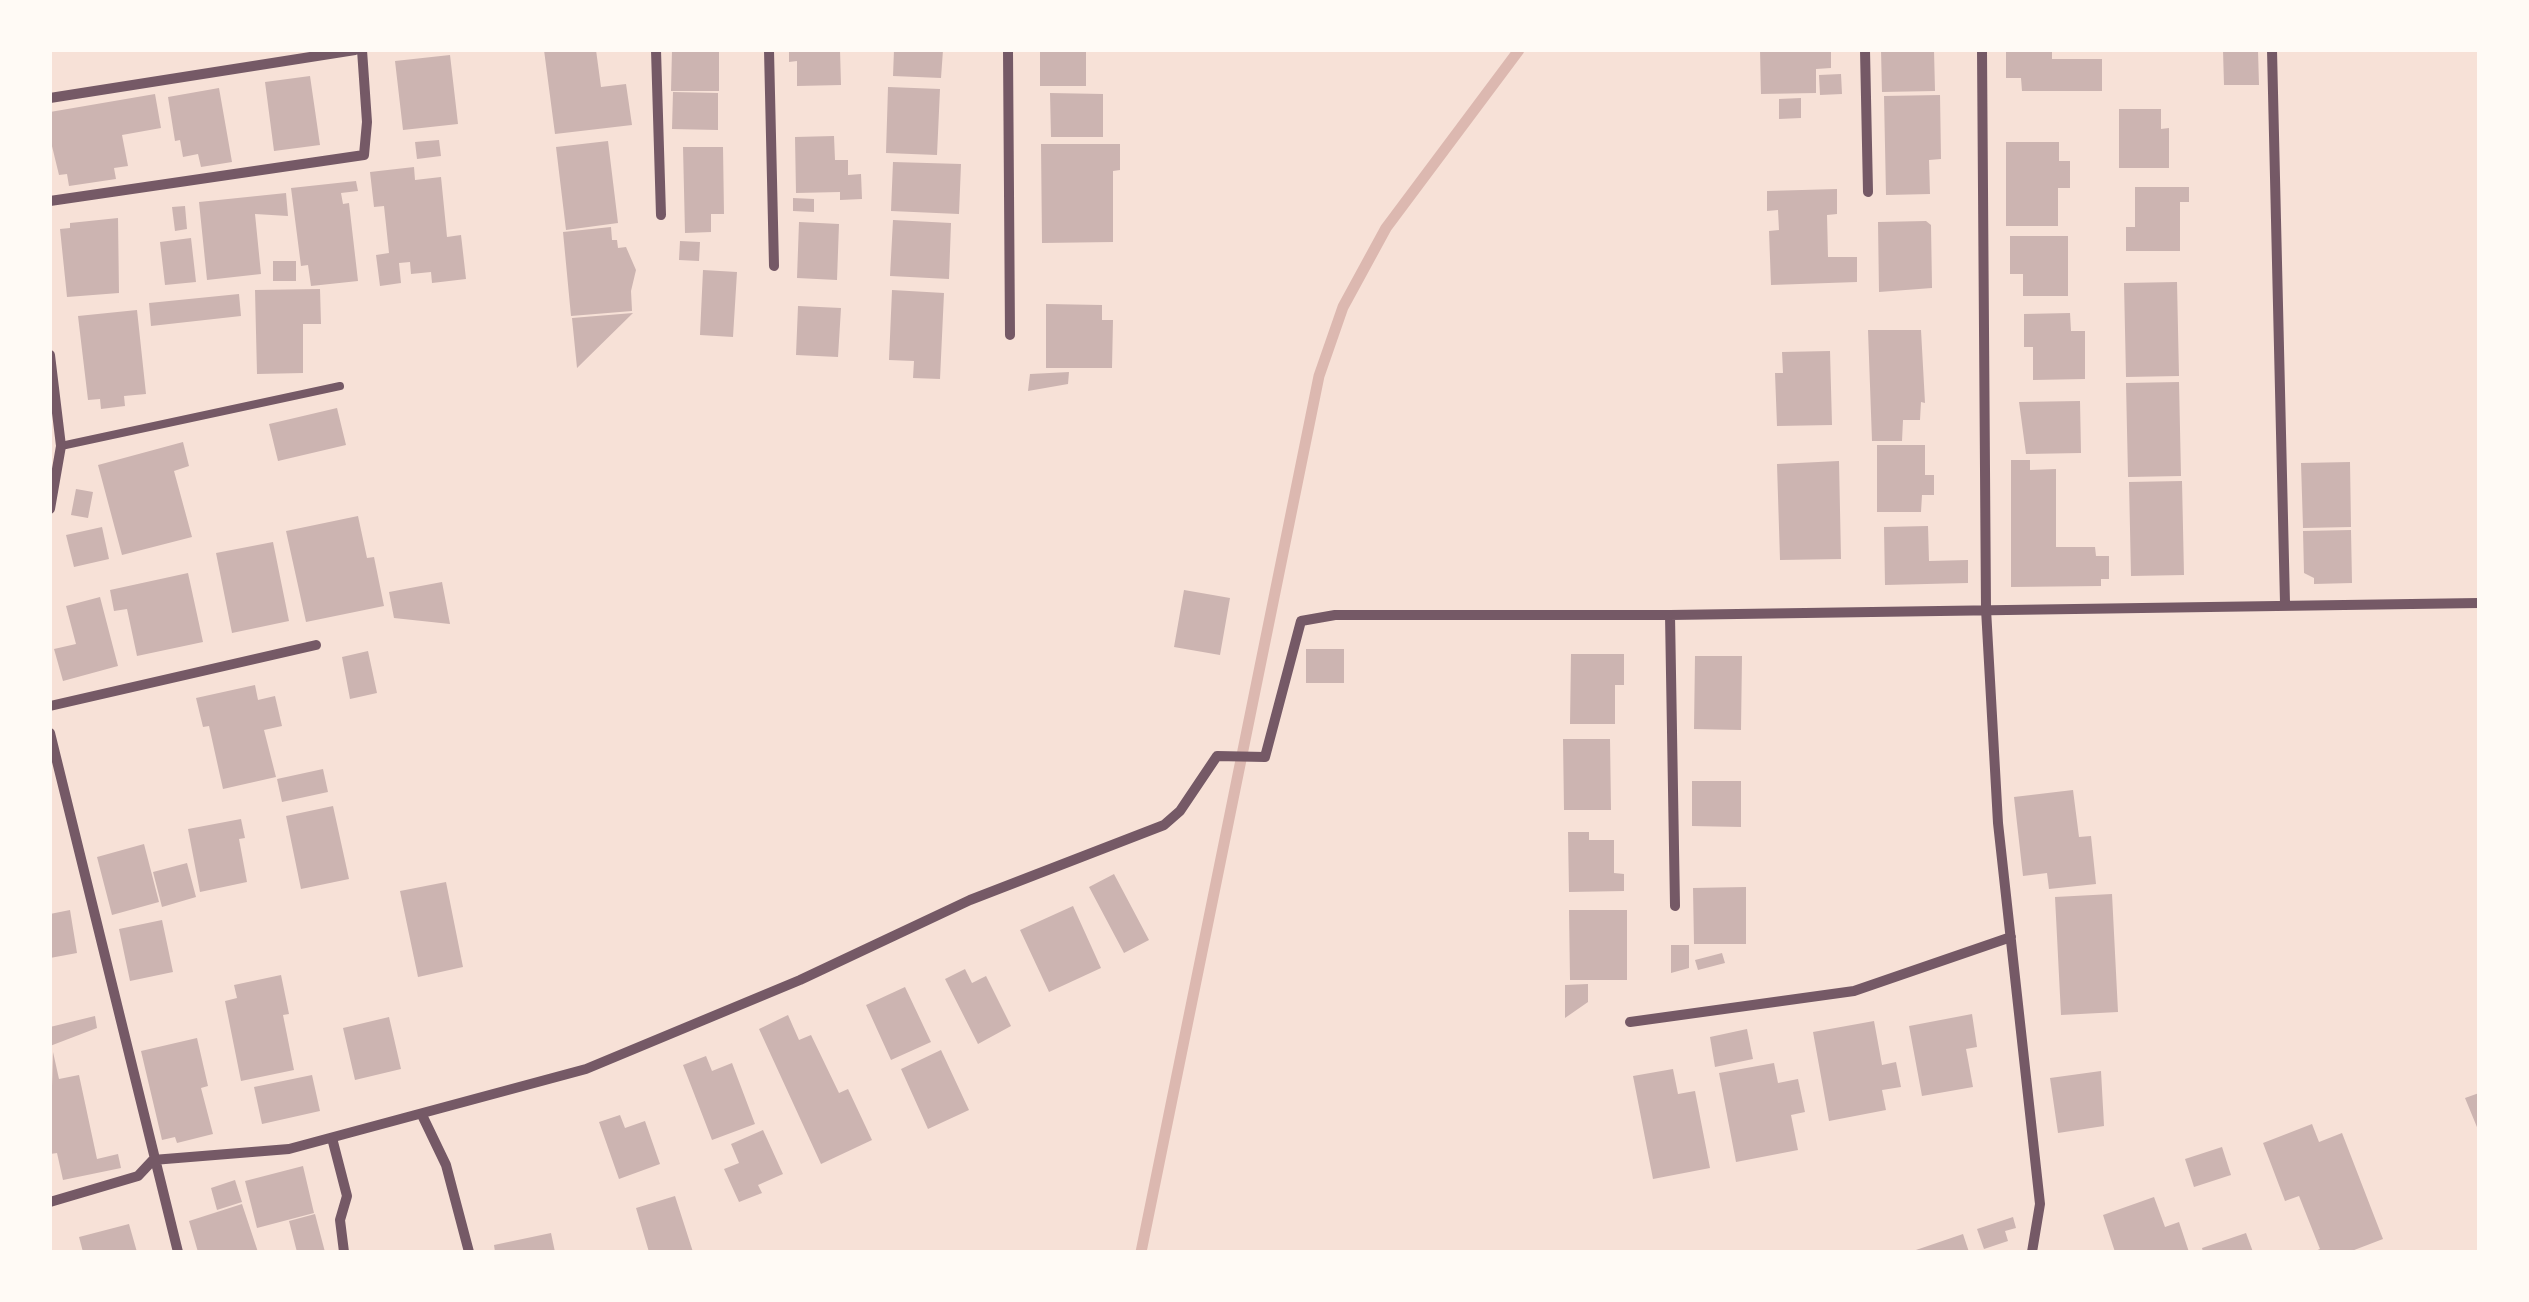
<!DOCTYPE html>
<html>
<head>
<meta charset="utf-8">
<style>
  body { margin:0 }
  #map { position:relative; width:2529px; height:1302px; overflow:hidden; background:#f7e1d7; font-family:"Noto Serif",serif }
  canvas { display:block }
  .frame { position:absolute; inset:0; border:52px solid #fffaf5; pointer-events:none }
</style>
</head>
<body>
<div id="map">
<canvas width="2529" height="1302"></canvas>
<div class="frame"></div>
</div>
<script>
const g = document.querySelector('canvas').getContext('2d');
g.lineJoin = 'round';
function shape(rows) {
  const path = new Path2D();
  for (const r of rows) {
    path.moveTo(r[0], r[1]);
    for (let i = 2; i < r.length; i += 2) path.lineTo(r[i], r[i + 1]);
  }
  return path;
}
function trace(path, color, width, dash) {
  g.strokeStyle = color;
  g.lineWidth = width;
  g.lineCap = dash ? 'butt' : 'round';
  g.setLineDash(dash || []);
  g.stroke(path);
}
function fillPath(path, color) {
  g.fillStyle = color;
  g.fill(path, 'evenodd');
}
const stream = shape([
  [1141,1252,1319,376,1343,307,1386,228,1519,50]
]);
const building = shape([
  [544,50,596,50,601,87,626,84,632,125,555,134],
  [672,50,719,50,719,91,671,91],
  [789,50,840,50,841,85,797,86,797,61,789,62],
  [894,50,943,50,941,78,893,76],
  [1040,50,1086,50,1086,86,1040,86],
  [1760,50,1831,50,1831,68,1816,69,1816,93,1761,94],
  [1881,50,1934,50,1935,91,1882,92],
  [2006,50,2052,50,2052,59,2102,59,2102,91,2022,91,2021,78,2006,78],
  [2223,50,2258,50,2259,85,2224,85],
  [450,55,458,124,403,130,395,61],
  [1841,74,1842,94,1820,95,1819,75],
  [310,76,320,145,274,151,265,82],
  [888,87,940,89,937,155,886,153],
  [219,88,232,162,201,167,198,154,183,157,180,140,175,141,168,97],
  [673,92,718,93,718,130,672,129],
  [1050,93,1103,94,1103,137,1051,137],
  [155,94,161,128,122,135,128,166,114,168,116,179,69,186,67,174,59,175,50,138,50,112],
  [1940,95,1941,159,1929,160,1930,194,1886,195,1884,96],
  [1801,98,1801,118,1779,119,1779,99],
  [2119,109,2161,109,2161,129,2169,128,2169,168,2119,168],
  [834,136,835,160,848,160,848,175,861,174,862,199,840,200,840,192,796,193,795,137],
  [439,140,441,156,417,159,415,142],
  [608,141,618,223,566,230,556,147],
  [2006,142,2059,142,2059,161,2070,161,2070,188,2058,188,2058,226,2006,226],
  [1041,144,1120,144,1120,170,1113,171,1113,242,1042,243],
  [683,147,723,147,724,214,711,214,711,232,685,233],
  [893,162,961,164,959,214,891,211],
  [414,167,415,180,441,177,447,237,461,235,466,279,432,283,431,272,411,274,410,262,399,263,401,283,380,286,376,255,389,253,384,206,374,207,370,172],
  [356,181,358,191,341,193,343,204,349,203,358,281,311,286,308,265,301,266,291,188],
  [2135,187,2189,187,2189,202,2180,202,2180,251,2126,251,2126,227,2135,227],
  [1837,189,1837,214,1827,215,1828,257,1857,257,1857,282,1771,285,1769,231,1779,230,1778,210,1767,211,1767,191],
  [286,193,288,216,255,214,261,274,207,280,199,202],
  [793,198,814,199,814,212,793,211],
  [185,206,187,229,175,231,172,207],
  [118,218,119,293,67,297,60,229,70,228,70,223],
  [893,220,951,223,949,279,890,276],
  [1926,221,1931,225,1932,288,1879,292,1878,222],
  [799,222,839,224,837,280,797,278],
  [611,227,612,240,617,240,618,248,626,247,636,270,631,291,632,311,571,316,563,232],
  [2010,236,2068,236,2068,296,2023,296,2023,274,2010,274],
  [191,238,196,282,165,285,160,242],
  [680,241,700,242,699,261,679,260],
  [273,261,296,261,296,281,273,281],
  [703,270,737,272,733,337,700,335],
  [2177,282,2179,376,2126,377,2124,283],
  [320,289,321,324,303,324,303,373,257,374,255,290],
  [892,290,944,293,940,379,913,378,914,361,889,360],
  [239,294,241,316,151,326,149,303],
  [1046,304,1102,305,1102,320,1113,320,1112,368,1046,368],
  [798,306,841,308,838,357,796,355],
  [137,310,146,394,124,396,125,406,101,409,100,399,88,400,78,316],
  [633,313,577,368,572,318],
  [2070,313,2071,331,2085,331,2085,379,2033,380,2033,347,2024,347,2024,314],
  [1868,330,1921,330,1925,403,1921,402,1920,420,1903,420,1902,441,1872,441],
  [1830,351,1832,425,1777,426,1775,373,1783,373,1782,352],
  [1069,372,1068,384,1028,391,1030,374],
  [2179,382,2181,476,2128,477,2126,383],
  [2080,401,2081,453,2026,454,2019,402],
  [337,408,346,445,278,461,269,424],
  [183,442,189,466,174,471,192,537,122,555,98,465],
  [1877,445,1925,445,1925,475,1934,475,1934,495,1922,495,1921,512,1877,512],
  [2011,460,2030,460,2030,470,2056,469,2056,547,2095,547,2096,556,2109,556,2109,579,2101,579,2101,586,2011,587],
  [1839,461,1841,559,1780,560,1777,464],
  [2350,462,2351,527,2303,528,2301,463],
  [2182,481,2184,575,2131,576,2129,482],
  [76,489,93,492,88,518,71,515],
  [358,516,367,558,374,557,384,606,306,622,286,531],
  [1928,526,1929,561,1968,560,1968,583,1885,585,1884,527],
  [102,527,109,559,74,567,66,535],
  [2351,530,2352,583,2314,584,2314,578,2304,573,2303,531],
  [273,542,289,621,232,633,216,553],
  [188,573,203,642,137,656,127,609,114,611,110,590],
  [442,582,450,624,394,618,389,592],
  [1184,590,1230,598,1220,655,1174,647],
  [100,597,118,666,63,681,54,649,76,644,66,606],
  [1306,649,1344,649,1344,683,1306,683],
  [368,651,377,693,350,699,342,657],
  [1571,654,1624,654,1624,685,1615,685,1615,724,1570,724],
  [1695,656,1742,656,1741,730,1694,729],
  [255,685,258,700,275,696,282,726,264,730,276,777,223,789,209,726,203,727,196,698],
  [1563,739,1610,739,1611,810,1564,810],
  [323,769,328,792,282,802,277,779],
  [1692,781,1741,781,1741,827,1692,826],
  [2073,790,2079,837,2091,836,2096,884,2049,889,2047,873,2023,876,2014,797],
  [333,806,349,879,301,889,286,816],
  [241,819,245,838,239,839,247,882,200,892,188,829],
  [1568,832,1589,832,1589,840,1614,840,1614,873,1624,874,1624,891,1569,892],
  [144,844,159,902,112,915,97,857],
  [187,863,196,897,162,907,153,872],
  [1114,874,1149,940,1124,953,1089,887],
  [446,882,463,967,418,977,400,891],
  [1746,887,1746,944,1694,944,1693,888],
  [2112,894,2118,1012,2061,1015,2055,897],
  [1073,906,1101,968,1049,992,1020,930],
  [70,910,77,953,50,958,50,914],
  [1569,910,1627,910,1627,980,1570,980],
  [162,920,173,972,130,981,119,929],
  [1671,945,1689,945,1689,968,1671,973],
  [1722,953,1725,963,1698,970,1695,960],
  [965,969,972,983,986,976,1011,1026,978,1044,945,979],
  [281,975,289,1014,283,1015,294,1070,241,1081,225,1001,237,998,234,985],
  [1588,984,1588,1002,1565,1018,1565,985],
  [905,987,931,1042,891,1060,866,1005],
  [1972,1014,1977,1047,1966,1049,1973,1087,1922,1096,1909,1026],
  [788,1015,799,1040,811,1035,839,1093,848,1089,872,1140,821,1164,759,1029],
  [95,1016,97,1028,50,1046,50,1027],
  [389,1017,401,1069,355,1080,343,1028],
  [1874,1021,1882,1065,1896,1062,1901,1087,1882,1090,1886,1110,1829,1121,1813,1032],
  [1747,1029,1753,1059,1715,1067,1710,1037],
  [197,1038,208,1086,201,1088,213,1134,177,1143,175,1137,162,1140,141,1051],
  [941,1050,969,1110,928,1129,901,1069],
  [53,1052,59,1079,79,1075,97,1159,118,1154,121,1168,63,1180,57,1153,50,1154],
  [706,1056,712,1071,732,1063,755,1124,712,1140,683,1065],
  [1774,1063,1778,1083,1798,1079,1805,1112,1791,1115,1798,1150,1736,1162,1719,1073],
  [1673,1069,1678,1094,1695,1091,1710,1168,1653,1179,1633,1076],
  [2101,1071,2104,1126,2058,1133,2050,1078],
  [312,1075,320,1111,262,1124,254,1087],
  [2479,1093,2479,1132,2465,1098],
  [620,1115,625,1128,645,1121,660,1164,619,1179,599,1122],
  [2312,1124,2319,1142,2342,1133,2383,1239,2349,1252,2313,1252,2320,1249,2299,1196,2285,1201,2263,1143],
  [763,1130,783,1174,758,1185,762,1193,739,1202,724,1169,739,1163,731,1144],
  [2222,1147,2231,1175,2194,1187,2185,1159],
  [303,1166,314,1213,257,1228,245,1181],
  [235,1180,242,1202,217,1210,211,1188],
  [675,1196,693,1252,649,1252,636,1208],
  [2154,1197,2165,1227,2179,1222,2189,1252,2115,1252,2103,1215],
  [242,1204,258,1252,198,1252,189,1221],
  [315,1214,325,1252,297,1252,289,1221],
  [2013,1217,2016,1228,2005,1231,2008,1241,1984,1249,1977,1229],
  [129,1224,137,1252,83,1252,79,1237],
  [551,1233,555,1252,495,1252,494,1245],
  [2246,1233,2253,1252,2203,1252,2202,1248],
  [1963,1234,1969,1252,1913,1252,1913,1251]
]);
const service = shape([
  [61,446,340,386]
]);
const minor = shape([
  [656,50,661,215],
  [769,50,774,266],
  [1008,50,1010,335],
  [1865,50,1868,192],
  [1982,50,1986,609,1998,823,2040,1204,2032,1252],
  [2272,50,2285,603],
  [50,98,355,50],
  [50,201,364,155,367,122,362,50],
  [50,355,61,446,50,509],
  [1670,615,1675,906],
  [50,706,316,645],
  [50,733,178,1252],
  [1630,1022,1854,991,2011,937],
  [422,1115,446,1165,469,1252],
  [332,1138,347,1196,340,1220,344,1252],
  [50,1202,138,1176,153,1160,289,1149,586,1069,800,980,970,900,1164,825,1180,811,1217,756,1265,757,1301,621,1335,615,1670,615,2479,603]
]);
trace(stream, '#dcb8b0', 11);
fillPath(building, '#ccb4b1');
trace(service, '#755966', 8);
trace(minor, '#755966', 10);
</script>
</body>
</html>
